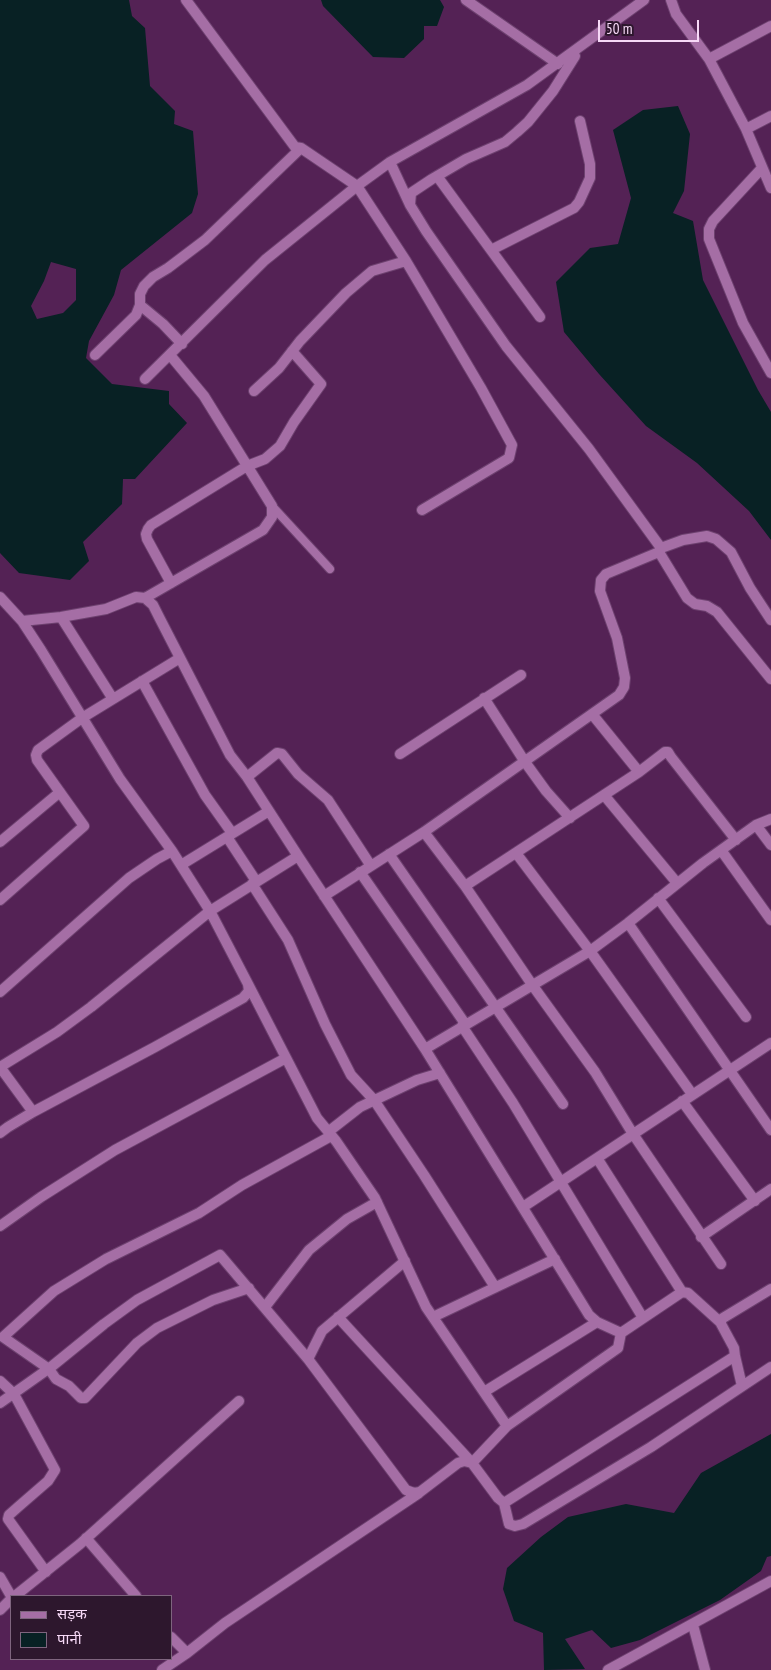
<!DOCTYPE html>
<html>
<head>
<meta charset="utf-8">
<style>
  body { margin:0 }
  #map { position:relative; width:771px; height:1670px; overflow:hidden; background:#542255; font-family:"PT Sans Narrow","Noto Sans Devanagari",sans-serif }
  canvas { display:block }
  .legend { position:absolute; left:10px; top:1595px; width:162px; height:65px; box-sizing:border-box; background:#2d172d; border:1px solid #7e657e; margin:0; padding:6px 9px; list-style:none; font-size:15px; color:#f7d9f7 }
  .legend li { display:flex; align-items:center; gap:10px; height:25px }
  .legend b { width:25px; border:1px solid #7e657e }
  .scale { position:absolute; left:598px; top:20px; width:101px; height:22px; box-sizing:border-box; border:2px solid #f7d9f7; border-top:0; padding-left:6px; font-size:15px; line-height:18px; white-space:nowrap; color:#f7d9f7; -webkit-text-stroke:4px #2d172d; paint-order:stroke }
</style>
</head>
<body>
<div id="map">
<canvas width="771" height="1670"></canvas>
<ul class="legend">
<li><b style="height:6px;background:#a56ea5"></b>सड़क</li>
<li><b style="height:14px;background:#082124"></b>पानी</li>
</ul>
<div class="scale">50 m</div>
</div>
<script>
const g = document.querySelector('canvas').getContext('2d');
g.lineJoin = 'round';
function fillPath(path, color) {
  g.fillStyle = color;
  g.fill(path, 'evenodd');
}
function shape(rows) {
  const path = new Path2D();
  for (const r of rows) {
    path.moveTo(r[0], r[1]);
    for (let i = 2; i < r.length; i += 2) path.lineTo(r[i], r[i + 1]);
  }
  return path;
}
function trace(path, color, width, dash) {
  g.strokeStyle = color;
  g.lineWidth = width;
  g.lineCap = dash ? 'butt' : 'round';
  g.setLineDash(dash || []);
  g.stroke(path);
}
const water = shape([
  [0,0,129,0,132,16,145,28,150,86,175,111,174,124,193,131,198,194,192,213,121,270,114,295,89,341,86,358,112,384,169,391,169,404,187,423,135,479,123,479,122,504,83,542,89,561,70,580,19,573,0,553],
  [51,262,76,269,76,300,63,313,37,319,31,306,44,281],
  [321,0,440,0,444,7,437,26,424,26,424,39,404,58,373,57,323,6],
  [678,106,690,134,684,191,673,213,693,221,703,280,758,390,771,412,771,540,749,511,697,463,646,426,599,374,564,332,556,282,590,248,618,244,631,198,613,130,643,110],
  [771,1434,771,1556,767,1557,761,1571,720,1600,640,1640,611,1648,592,1630,565,1639,585,1669,544,1670,543,1633,514,1621,503,1589,507,1568,541,1537,568,1517,626,1504,674,1513,701,1473]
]);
const service = shape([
  [272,506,330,569]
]);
const minor = shape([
  [186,0,295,147,301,148,357,186,390,162,527,85,644,0],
  [466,0,558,64],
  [671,0,676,14,709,59,746,129,771,188],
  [709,59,771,26],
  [746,129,771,116],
  [390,162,410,205,426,231,506,346,589,449,661,548,659,552,687,598,695,604,707,606,717,612,771,679],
  [762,168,713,221,709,229,709,239,743,323,771,373],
  [437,176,491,250,574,208,579,202,590,178,590,164,580,121],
  [410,205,411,193,432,179,466,159,505,142,517,132,528,122,553,91,575,56],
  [491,250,540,317],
  [140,305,163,324,182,344],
  [95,355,136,315,140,305,140,294,144,286,153,277,168,268,205,240,301,148],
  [145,379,265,260,357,186,406,261,481,388,512,445,509,458,422,510],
  [254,391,279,368,300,341,346,293,372,271,406,261],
  [661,548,683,540,707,536,716,539,731,552,750,588,771,620],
  [171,583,147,539,146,534,148,529,151,525,247,466,265,459,280,446,294,422,321,384,292,351],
  [0,597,22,621,41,650,120,779,172,851,210,911,91,1007,57,1032,0,1067],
  [145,598,263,530,272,517,272,506,204,396,170,355],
  [61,617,113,699],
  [22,621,61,617,106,609,136,597,145,598,153,605,159,617,230,755,247,777,298,856],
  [142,681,205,795,232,833],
  [484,698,525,762,546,791,570,818],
  [592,714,639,772],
  [400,754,521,675],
  [247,777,277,753,282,754,298,774,328,800,371,866],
  [604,795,677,883],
  [756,825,771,845],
  [424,832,465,886,533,986,595,1072,633,1134,721,1264],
  [227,837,256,881],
  [0,842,60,792],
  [721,850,771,920],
  [516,853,590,951,692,1094],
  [389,854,563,1104],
  [181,865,269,811],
  [360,872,466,1025],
  [252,884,288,940,325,1024,351,1075,374,1100,424,1175,495,1287],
  [465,886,639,772,665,752,668,752,671,757,736,840],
  [324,896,424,832,619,695,624,687,625,678,617,638,600,591,601,580,606,574,659,552],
  [658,898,746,1017],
  [0,900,84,826,37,760,36,755,38,750,82,718,180,658],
  [628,923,771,1130],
  [248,984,317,1118,336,1141,375,1198,426,1307,507,1426],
  [0,992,129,878,157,859,172,851],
  [462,1026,513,1103,643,1318],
  [425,1049,590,951,628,923,703,863,756,825,771,819],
  [0,1067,33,1112],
  [682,1101,755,1201],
  [328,1132,360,1107,417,1080,440,1073],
  [0,1133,8,1127,33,1112,155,1047,243,998,249,991,248,984,210,911,298,856,425,1049,589,1315,597,1322,621,1333],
  [597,1158,682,1292],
  [523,1207,771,1043],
  [0,1226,41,1197,115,1150,286,1058],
  [701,1237,771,1189],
  [249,1288,213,1300,157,1328,137,1343,85,1398,81,1398,69,1386,56,1379,49,1369,3,1337,54,1291,106,1259,199,1213,242,1185,331,1136],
  [265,1307,309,1250,347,1219,377,1202],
  [338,1317,472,1463,507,1426,618,1348,621,1333,682,1292,688,1293,720,1322],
  [433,1317,555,1259],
  [735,1356,742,1386],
  [308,1359,322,1331,405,1261],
  [0,1381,14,1394,55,1470,48,1481,18,1507,9,1515,8,1519,46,1572],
  [484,1392,597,1322],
  [0,1403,51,1367,104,1324,137,1300,220,1255,308,1359,406,1490,414,1493,420,1492,458,1463,464,1461,472,1463,498,1498,504,1503,735,1356,734,1348,720,1322,723,1318,771,1289],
  [504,1503,509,1524,515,1526,523,1524,651,1447,771,1367],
  [86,1538,136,1596],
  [0,1577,11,1596],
  [15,1596,80,1544,239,1401],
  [0,1610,11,1599],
  [693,1625,705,1670],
  [171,1637,187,1653],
  [162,1670,187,1653,225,1623,419,1493],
  [608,1670,771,1581]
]);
fillPath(water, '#082124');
trace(service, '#6d416f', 10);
trace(minor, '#6d416f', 12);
trace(service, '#a56ea5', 8);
trace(minor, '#a56ea5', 10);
</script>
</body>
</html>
